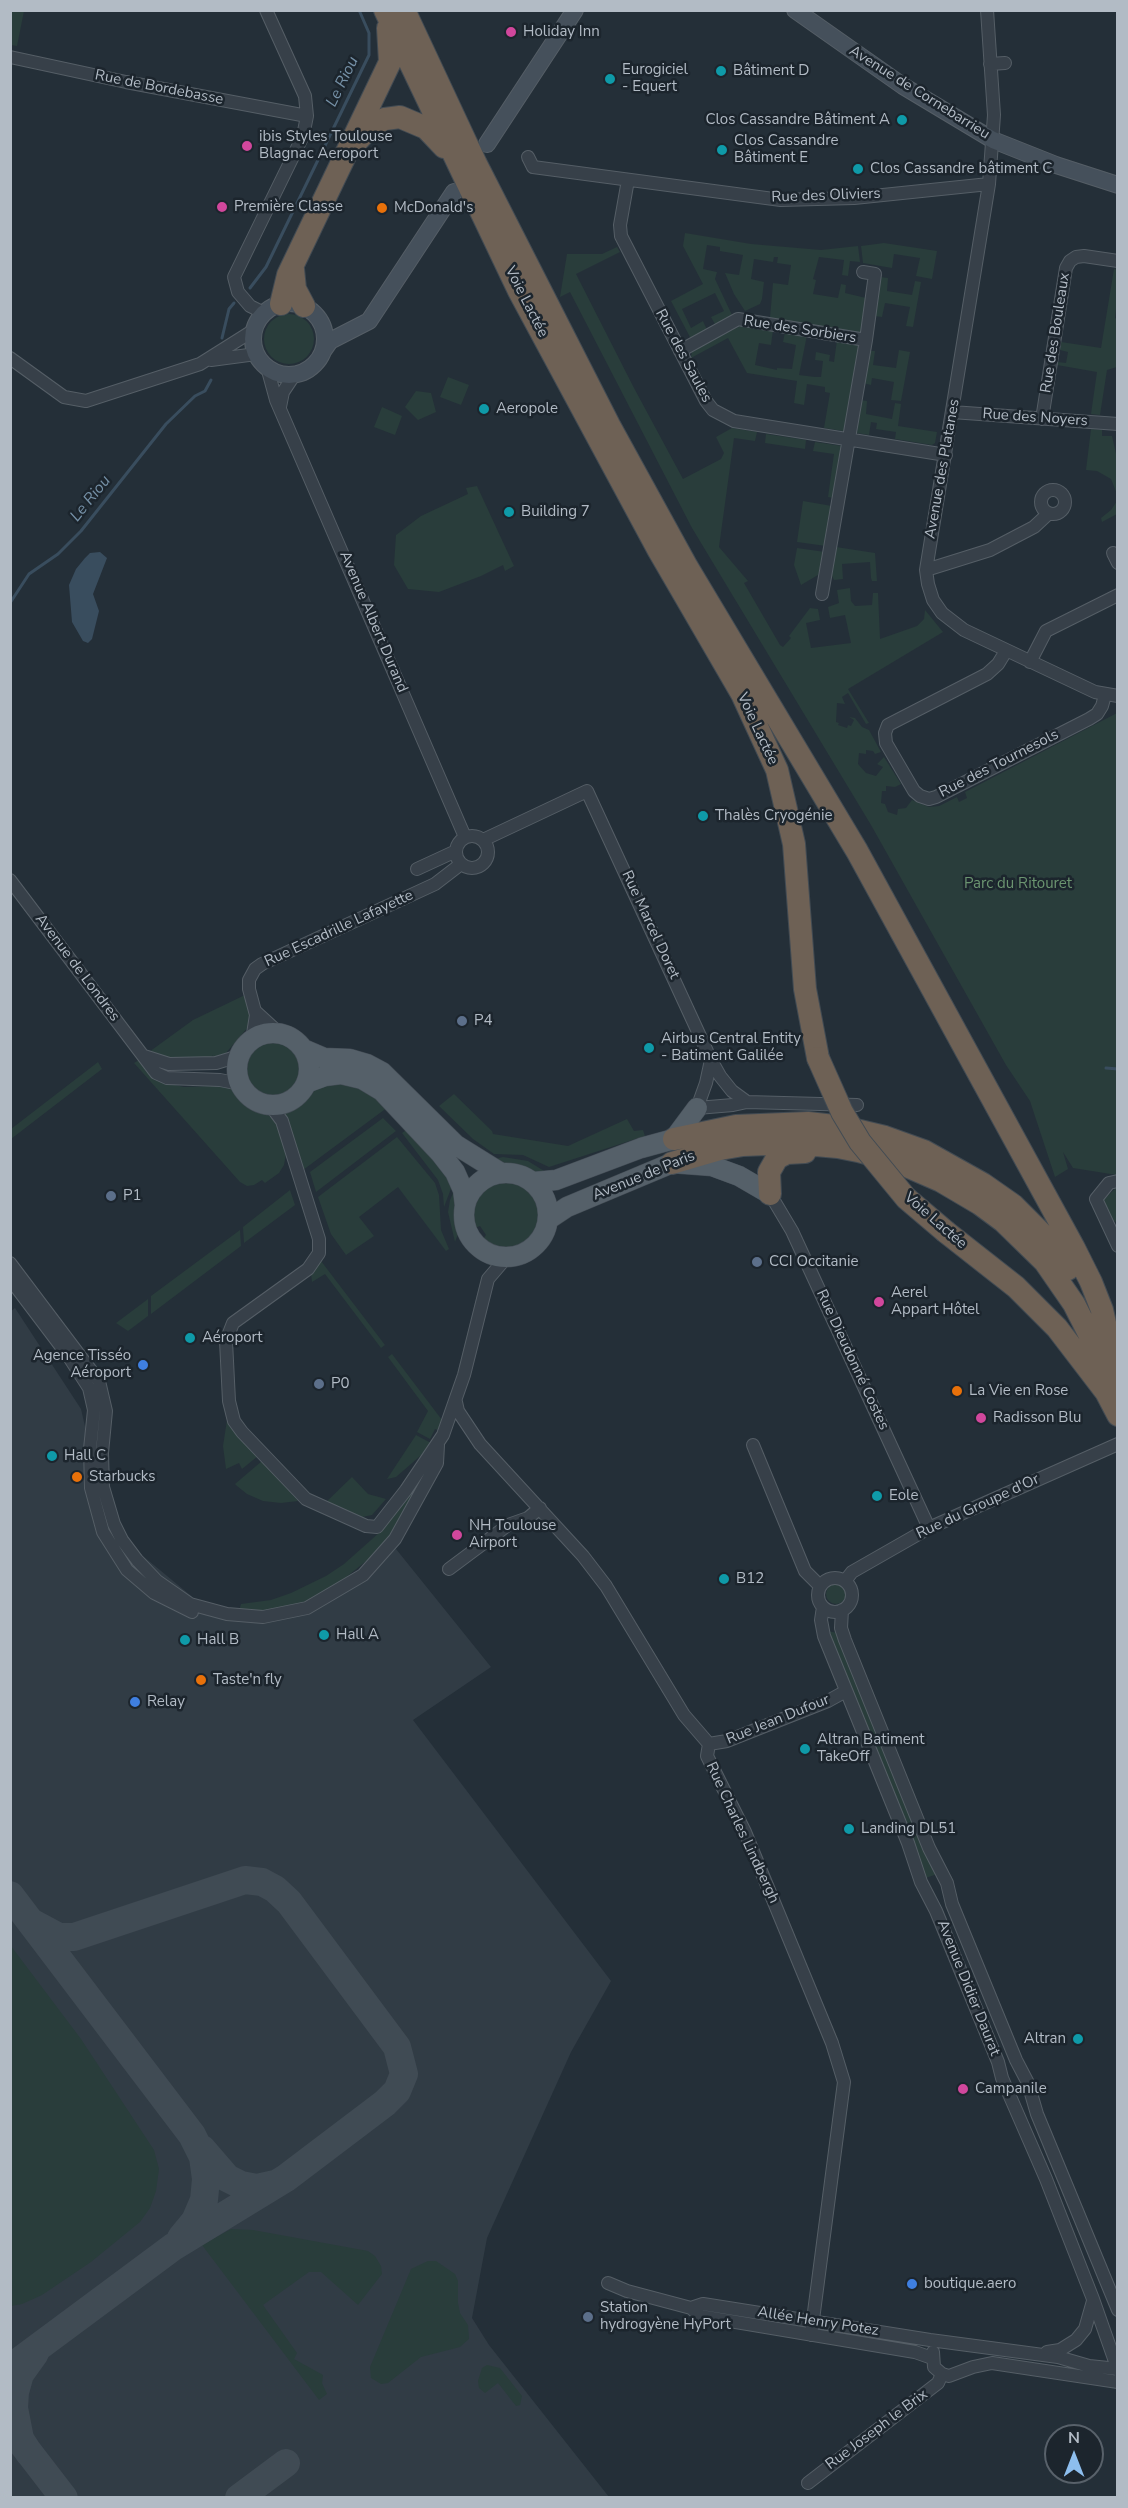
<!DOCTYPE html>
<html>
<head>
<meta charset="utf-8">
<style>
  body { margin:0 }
  #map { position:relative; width:1128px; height:2508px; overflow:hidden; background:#242f38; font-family:"Nunito Sans",sans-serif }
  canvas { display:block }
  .frame { position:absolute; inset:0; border:12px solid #b2bbc5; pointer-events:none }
  .north { position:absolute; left:1044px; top:2424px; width:60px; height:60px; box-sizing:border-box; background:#1c252d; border:2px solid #58616a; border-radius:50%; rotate:0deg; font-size:16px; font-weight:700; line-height:24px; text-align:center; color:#b2bbc5 }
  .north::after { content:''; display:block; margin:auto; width:21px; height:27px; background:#8dbeee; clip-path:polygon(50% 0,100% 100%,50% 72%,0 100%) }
</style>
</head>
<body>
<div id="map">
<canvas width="1128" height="2508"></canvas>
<div class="frame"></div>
<div class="north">N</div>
</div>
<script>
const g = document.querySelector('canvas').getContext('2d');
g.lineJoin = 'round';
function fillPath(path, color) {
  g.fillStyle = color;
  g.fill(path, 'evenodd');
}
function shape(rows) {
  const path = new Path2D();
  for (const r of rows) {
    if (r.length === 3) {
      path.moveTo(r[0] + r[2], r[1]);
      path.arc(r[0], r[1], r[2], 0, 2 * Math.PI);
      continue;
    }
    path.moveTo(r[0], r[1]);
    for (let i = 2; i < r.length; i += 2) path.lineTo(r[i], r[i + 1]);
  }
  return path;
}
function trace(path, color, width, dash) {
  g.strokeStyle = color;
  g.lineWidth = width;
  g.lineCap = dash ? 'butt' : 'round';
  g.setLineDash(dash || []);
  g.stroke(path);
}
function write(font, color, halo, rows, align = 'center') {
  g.font = font + ' "Nunito Sans",sans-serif';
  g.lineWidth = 5;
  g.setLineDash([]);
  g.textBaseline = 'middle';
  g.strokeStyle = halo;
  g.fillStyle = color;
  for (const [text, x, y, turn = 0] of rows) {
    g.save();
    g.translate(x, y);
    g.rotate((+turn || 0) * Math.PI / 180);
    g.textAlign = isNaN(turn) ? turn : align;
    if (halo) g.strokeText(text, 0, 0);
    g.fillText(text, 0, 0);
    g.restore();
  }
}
const airport = shape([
  [15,1308,81,1409,108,1527,219,1619,294,1616,396,1549,491,1667,413,1720,611,1981,571,2052,487,2238,472,2318,489,2345,609,2497,11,2498,10,1312]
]);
const green = shape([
  [11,10,24,11,17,46,11,45],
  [685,233,751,244,821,250,858,246,860,262,850,261,848,276,842,275,844,260,819,257,813,279,816,280,813,294,838,298,841,284,846,285,845,293,866,298,861,332,859,333,773,320,770,318,773,283,788,285,791,265,777,263,778,257,774,257,773,262,754,259,751,279,764,282,762,299,760,304,745,311,734,294,725,273,739,275,743,255,720,251,720,247,707,245,703,269,717,272,715,279,732,315,716,326,711,317,724,311,715,293,682,309,691,328,703,321,707,330,691,339,671,301,703,284,683,246],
  [884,243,937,251,932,279,916,276,920,258,894,254,892,268,863,263,861,246],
  [617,247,620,252,576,274,634,388,683,479,721,459,724,453,716,437,732,428,757,432,755,441,734,438,719,547,748,581,744,583,780,645,783,647,791,638,789,636,810,608,818,609,820,620,806,623,811,648,851,643,845,615,830,618,828,607,839,603,837,590,850,588,851,601,855,606,872,605,873,593,878,593,880,639,917,626,924,619,925,610,943,632,848,689,869,723,866,724,848,693,842,697,845,704,837,703,836,722,839,723,838,725,847,728,848,725,851,726,854,720,849,717,855,718,862,727,869,730,881,752,875,754,873,751,866,750,866,754,859,753,858,764,866,773,876,776,883,767,877,764,884,757,901,784,895,787,886,786,886,791,882,791,881,803,885,804,888,812,897,815,898,809,906,808,912,800,929,807,939,806,957,797,959,802,967,798,965,792,1117,713,1117,1175,1073,1168,1063,1152,1068,1169,1055,1177,1030,1101,1006,1065,871,825,692,528,570,292,560,297,567,254,602,254],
  [1114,269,1118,270,1117,300,1115,318,1117,319,1117,367,1107,370,1100,415,1091,414,1097,372,1057,365,1058,362,1066,363,1068,352,1060,350,1061,342,1101,348],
  [880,277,888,278,887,291,912,295,915,281,921,282,913,327,906,326,910,307,885,303,882,317,874,316],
  [289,339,25],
  [742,325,773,330,771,345,759,343,755,365,777,370,777,368,792,369,796,345,783,342,785,332,807,335,799,375,815,377,821,377,823,361,815,360,816,352,830,355,829,361,834,362,837,340,857,344,859,347,846,428,843,431,824,428,830,393,825,392,825,387,807,384,804,405,794,403,797,381,747,373,728,338,691,358,692,351],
  [899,350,910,352,901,401,891,400,894,382,872,378,871,385,863,383,869,351,875,351,873,365,896,368],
  [448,377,469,385,461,405,440,397],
  [416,391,431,393,436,412,418,420,405,407],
  [860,400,867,401,866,414,892,419,895,403,901,404,898,426,937,432,935,443,932,445,895,439,896,432,876,429,877,423,871,422,869,435,857,433],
  [382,407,402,416,395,435,374,427],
  [1091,429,1102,430,1102,436,1112,436,1117,458,1117,514,1102,522,1101,518,1111,510,1117,501,1117,494,1111,479,1097,471,1086,470],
  [766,434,806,440,805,449,765,443],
  [815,442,842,446,834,498,828,497,834,454,813,451],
  [477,486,514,566,505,571,503,565,481,576,439,592,408,589,394,565,396,535,421,516,468,494,466,488],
  [803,501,832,506,826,546,797,542],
  [836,547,875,553,877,581,872,581,871,578,870,562,842,564,843,579,834,580,831,574],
  [797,548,825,552,818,575,801,585,794,565],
  [245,995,250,1017,249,1026,225,1054,213,1057,213,1055,211,1058,168,1060,149,1052,193,1020],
  [273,1069,26],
  [139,1060,167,1083,184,1087,216,1086,230,1088,247,1105,271,1117,279,1129,286,1154,284,1165,279,1173,265,1183,262,1180,254,1185,247,1186,240,1182,134,1063],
  [98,1062,102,1069,11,1139,11,1129],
  [354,1082,388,1107,303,1170,285,1112,302,1102,319,1085],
  [454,1094,492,1131,493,1134,568,1146,627,1119,634,1131,643,1130,645,1136,549,1167,523,1155,494,1154,473,1139,439,1106],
  [383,1118,396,1131,316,1192,310,1172],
  [409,1128,435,1155,452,1186,444,1207,443,1194,438,1180,402,1133],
  [397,1137,435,1183,439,1195,441,1230,449,1249,446,1251,398,1187,359,1217,374,1236,346,1255,331,1234,318,1197],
  [503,1157,528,1161,549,1174,539,1175,524,1167,500,1165,491,1160],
  [502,1181,515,1182,527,1188,536,1198,540,1210,540,1224,534,1236,524,1245,511,1249,498,1248,490,1245,483,1239,486,1235,480,1226,475,1228,473,1220,473,1207,479,1195,489,1186],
  [456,1187,455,1217,458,1234,455,1242,448,1212,450,1200],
  [1116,1188,1117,1188,1117,1222,1113,1221,1102,1201],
  [290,1190,295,1205,244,1243,243,1227],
  [240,1230,241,1246,151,1314,151,1296],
  [321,1261,385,1345,381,1348,325,1274,312,1282,311,1273],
  [148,1299,148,1316,128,1331,116,1323],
  [392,1354,442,1420,438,1430,435,1429,430,1439,417,1432,428,1411,388,1357],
  [227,1420,235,1433,258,1456,242,1469,239,1463,226,1469,223,1446],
  [416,1435,431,1443,427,1450,396,1477,387,1479],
  [262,1461,298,1501,281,1503,263,1501,247,1494,237,1486,235,1484],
  [352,1477,368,1494,386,1499,372,1515,362,1517,351,1515,324,1504],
  [413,1488,419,1491,401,1521,375,1554,330,1590,303,1604,270,1612,239,1611,241,1604,271,1600,291,1593,326,1576,344,1564,380,1532],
  [836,1594,10],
  [826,1631,839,1633,937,1874,926,1878],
  [11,1946,81,2039,154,2150,159,2169,156,2191,150,2208,140,2222,91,2262,42,2295,22,2304,11,2306],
  [231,2229,253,2230,368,2251,375,2256,381,2266,382,2274,358,2305,321,2272,309,2272,263,2305,297,2353,294,2359,323,2375,322,2383,327,2394,319,2400,202,2245],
  [428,2261,436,2261,455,2274,458,2281,458,2303,460,2313,468,2325,469,2339,460,2347,421,2357,388,2383,381,2384,371,2378,370,2367,411,2269],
  [487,2365,500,2368,522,2396,520,2405,516,2406,498,2383,485,2393,479,2388,478,2381,482,2368]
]);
const water = shape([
  [100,552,107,558,93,594,99,611,92,639,88,643,83,641,72,622,69,585,76,569,85,558,90,553]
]);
const stream = shape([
  [250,288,266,267,369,55,369,33,359,10],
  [222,338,229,309,234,303],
  [10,603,29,574,58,554,81,531,166,424,195,396,205,391,211,380],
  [1106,1068,1118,1069]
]);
const taxiway = shape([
  [10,1895,192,2135,203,2157,206,2179,204,2200,195,2221,181,2238],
  [202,2149,227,2178,241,2185,257,2188,275,2184],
  [10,2368,173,2247,286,2178,385,2103,397,2091,404,2074,397,2047,289,1902,275,1889,262,1882,245,1880,74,1937,59,1937,31,1922],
  [17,2437,64,2498],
  [29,2453,20,2439,14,2408,15,2392,20,2374,35,2353],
  [239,2498,286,2463]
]);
const street = shape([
  [987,10,994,115,989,184,926,570,928,584,933,600,942,613,964,630,1095,692,1118,696],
  [10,57,126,82,307,116],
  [990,64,1005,63],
  [528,157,533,167,781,200,854,198,989,184],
  [628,180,620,225,621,236,706,401,713,410,734,421,946,455],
  [863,272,875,274,866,340],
  [264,313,250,306,238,292,234,277,303,136,307,116,305,96,266,10],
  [680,351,738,319,866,340,822,594],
  [10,358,64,397,86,401,200,364,254,330],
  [211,360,256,354],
  [267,367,276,400,465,837],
  [280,407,283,392,295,374],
  [952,412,1118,424],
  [1042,419,1066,268,1070,261,1076,257,1084,256,1118,261],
  [1053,502,12],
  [1113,553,1118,563],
  [926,570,990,550,1034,527,1048,514],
  [1006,651,998,664,987,674,888,725,885,733,886,743,914,791,920,796,929,799,936,797,1089,719,1097,714,1102,706,1105,695],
  [1030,662,1046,631,1118,595],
  [472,852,16],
  [483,840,587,791,711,1060,720,1076,732,1091,747,1102,857,1105],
  [417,869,456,851],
  [10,880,156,1073,167,1078,220,1080,240,1084],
  [256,1012,280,1034],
  [252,1040,256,1015,249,989,249,980,255,969,262,964,435,884,461,864],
  [144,1056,169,1064,216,1063,239,1056],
  [711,1060,706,1083,697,1108,733,1105,747,1102],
  [270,1105,282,1121,319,1239,319,1253,308,1269,233,1323,226,1341,229,1401,234,1421,242,1432,306,1499,366,1526,377,1527,406,1490,443,1435,464,1375,488,1279,506,1258],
  [1118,1181,1109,1183,1096,1199,1118,1246],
  [770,1194,792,1231,929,1528],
  [10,1263,99,1381,106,1411,102,1453,103,1487,114,1524,122,1540,137,1560,157,1581,190,1604,227,1614,263,1617,307,1608,363,1575,395,1539,437,1463,438,1445],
  [10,1279,69,1357,89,1388,94,1410,90,1449,91,1488,103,1532,127,1570,154,1593,192,1612],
  [456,1402,458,1411,480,1444,583,1556,606,1586,684,1715,709,1744],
  [753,1445,805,1571,820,1586],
  [449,1569,508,1525,528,1518,540,1508],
  [835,1595,17],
  [845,1581,852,1572,929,1528,1118,1444],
  [823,1607,821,1620,824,1636,908,1843,921,1882,936,1911,998,2062,1002,2078,1046,2179,1093,2299,1118,2370],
  [842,1610,841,1628,845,1640,929,1848,947,1883,952,1904,1016,2060,1028,2083,1037,2114,1118,2310],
  [709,1744,707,1756,745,1832,832,2043,844,2082,811,2335],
  [709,1744,727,1741,828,1701,846,1691],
  [608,2283,627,2291,691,2308,700,2316,915,2352,932,2358],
  [691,2308,703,2304,930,2340,1058,2357,1089,2366,1118,2369],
  [933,2352,934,2367,942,2374,949,2376,973,2367,992,2363,1118,2382],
  [1047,2352,1060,2350,1076,2340,1085,2329,1093,2301],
  [808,2483,938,2383,942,2374]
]);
const secondary = shape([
  [795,10,903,86,993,140,1056,165,1118,185],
  [487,144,575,10],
  [289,339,36],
  [323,351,330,341,369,321,454,192]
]);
const primary = shape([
  [273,1069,36],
  [303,1049,324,1058,350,1059,367,1064,382,1072,456,1145,501,1173],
  [306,1083,325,1076,341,1074,362,1079,382,1091,441,1154,455,1172,463,1190,465,1206],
  [506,1215,42],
  [534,1182,556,1180,641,1148,674,1139,697,1108],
  [549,1219,567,1207,672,1163,712,1166,739,1176,770,1194]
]);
const highway = shape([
  [385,10,519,291,659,551,742,694,777,770,794,844,805,989,818,1058],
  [404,10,476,164,609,425,687,567,857,851,1074,1248,1091,1282,1102,1310,1107,1332],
  [358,140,372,125,385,119,400,117,426,128,444,147],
  [293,269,295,289,304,306],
  [281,304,288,275,390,62,388,28],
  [674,1139,736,1126,808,1123,843,1127,885,1137,924,1151,983,1184,1013,1205,1042,1234,1068,1269],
  [672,1163,720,1149,743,1145,793,1143,838,1147,858,1151,895,1161,941,1181,980,1204,1003,1221,1045,1262,1074,1304,1118,1391],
  [770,1194,769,1172,777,1158,787,1153,805,1152],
  [946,1232,1016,1287,1057,1328,1106,1392,1118,1415],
  [1100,1320,1118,1353]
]);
const highwayBridge = shape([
  [818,1058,842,1112,860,1142,906,1198,946,1232]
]);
const markers = [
  [511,32,6,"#d1479c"],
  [721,71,6,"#0f9aa8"],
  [610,79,6,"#0f9aa8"],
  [902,120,6,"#0f9aa8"],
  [247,146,6,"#d1479c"],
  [722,150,6,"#0f9aa8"],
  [858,169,6,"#0f9aa8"],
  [222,207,6,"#d1479c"],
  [382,208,6,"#e8710a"],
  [484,409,6,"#0f9aa8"],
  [509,512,6,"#0f9aa8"],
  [703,816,6,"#0f9aa8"],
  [462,1021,6,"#5c6f8a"],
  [649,1048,6,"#0f9aa8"],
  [111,1196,6,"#5c6f8a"],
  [757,1262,6,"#5c6f8a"],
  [879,1302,6,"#d1479c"],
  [190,1338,6,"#0f9aa8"],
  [143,1365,6,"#3f7fe0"],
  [319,1384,6,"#5c6f8a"],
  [957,1391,6,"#e8710a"],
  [981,1418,6,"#d1479c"],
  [52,1456,6,"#0f9aa8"],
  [77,1477,6,"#e8710a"],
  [877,1496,6,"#0f9aa8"],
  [457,1535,6,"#d1479c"],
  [724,1579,6,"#0f9aa8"],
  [324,1635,6,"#0f9aa8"],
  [185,1640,6,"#0f9aa8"],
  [201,1680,6,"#e8710a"],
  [135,1702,6,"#3f7fe0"],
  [805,1749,6,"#0f9aa8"],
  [849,1829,6,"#0f9aa8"],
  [1078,2039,6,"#0f9aa8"],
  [963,2089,6,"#d1479c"],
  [912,2284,6,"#3f7fe0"],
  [588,2317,6,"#5c6f8a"]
];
const poiNames = [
  ["Holiday Inn",523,32],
  ["Eurogiciel",622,70],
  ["- Equert",622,87],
  ["Bâtiment D",733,71],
  ["Clos Cassandre Bâtiment A",890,120,"right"],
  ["ibis Styles Toulouse",259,137],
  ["Blagnac Aeroport",259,154],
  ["Clos Cassandre",734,141],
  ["Bâtiment E",734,158],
  ["Clos Cassandre bâtiment C",870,169],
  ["Première Classe",234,207],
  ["McDonald's",394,208],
  ["Aeropole",496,409],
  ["Building 7",521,512],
  ["Thalès Cryogénie",715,816],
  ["P4",474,1021],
  ["Airbus Central Entity",661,1039],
  ["- Batiment Galilée",661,1056],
  ["P1",123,1196],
  ["CCI Occitanie",769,1262],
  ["Aerel",891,1293],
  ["Appart Hôtel",891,1310],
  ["Aéroport",202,1338],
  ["Agence Tisséo",131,1356,"right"],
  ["Aéroport",131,1373,"right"],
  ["P0",331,1384],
  ["La Vie en Rose",969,1391],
  ["Radisson Blu",993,1418],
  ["Hall C",64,1456],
  ["Starbucks",89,1477],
  ["Eole",889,1496],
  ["NH Toulouse",469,1526],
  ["Airport",469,1543],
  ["B12",736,1579],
  ["Hall A",336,1635],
  ["Hall B",197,1640],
  ["Taste'n fly",213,1680],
  ["Relay",147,1702],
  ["Altran Batiment",817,1740],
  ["TakeOff",817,1757],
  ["Landing DL51",861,1829],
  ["Altran",1066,2039,"right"],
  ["Campanile",975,2089],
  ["boutique.aero",924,2284],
  ["Station",600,2308],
  ["hydrogyène HyPort",600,2325]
];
const streetNames = [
  ["Rue de Bordebasse",159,88,11],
  ["Avenue de Cornebarrieu",919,93,32],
  ["Rue des Oliviers",826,196,-2],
  ["Voie Lactée",526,302,63],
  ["Rue des Sorbiers",800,330,9],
  ["Rue des Bouleaux",1056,333,-81],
  ["Rue des Saules",683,356,62],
  ["Rue des Noyers",1035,418,4],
  ["Avenue des Platanes",943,469,-80],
  ["Avenue Albert Durand",373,622,67],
  ["Voie Lactée",757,729,65],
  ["Rue des Tournesols",999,764,-27],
  ["Rue Marcel Doret",650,925,65],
  ["Rue Escadrille Lafayette",339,929,-25],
  ["Avenue de Londres",77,968,53],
  ["Avenue de Paris",644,1176,-22],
  ["Voie Lactée",935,1221,41],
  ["Rue Dieudonné Costes",852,1360,65],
  ["Rue du Groupe d'Or",978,1507,-25],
  ["Rue Jean Dufour",778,1720,-22],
  ["Rue Charles Lindbergh",742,1833,65],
  ["Avenue Didier Daurat",968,1988,68],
  ["Allée Henry Potez",818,2322,9],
  ["Rue Joseph le Brix",877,2430,-37]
];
const parkNames = [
  ["Parc du Ritouret",1018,884]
];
const waterNames = [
  ["Le Riou",343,82,-64],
  ["Le Riou",91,499,-51]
];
fillPath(airport, '#313c45');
fillPath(green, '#293d3b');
fillPath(water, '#394d5e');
trace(stream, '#394d5e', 3);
trace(taxiway, '#404b54', 28);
trace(street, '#555e66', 14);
trace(secondary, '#555e66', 18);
trace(primary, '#434c55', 21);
trace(highway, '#424b53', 24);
trace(street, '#374049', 12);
trace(secondary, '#45505b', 16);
trace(primary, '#556069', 20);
trace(highway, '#6e6155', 22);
trace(highwayBridge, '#424b53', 24, []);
trace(highwayBridge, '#6e6155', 22);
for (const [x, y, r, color] of markers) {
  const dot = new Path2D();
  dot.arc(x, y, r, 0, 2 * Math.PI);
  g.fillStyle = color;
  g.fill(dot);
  trace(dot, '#1c252d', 2);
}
write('15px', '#b2bbc5', '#1c252d', poiNames, 'left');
write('15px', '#b2bbc5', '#1c252d', streetNames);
write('15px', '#6b9470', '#1c252d', parkNames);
write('italic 16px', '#7590a6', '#1c252d', waterNames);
</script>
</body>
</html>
